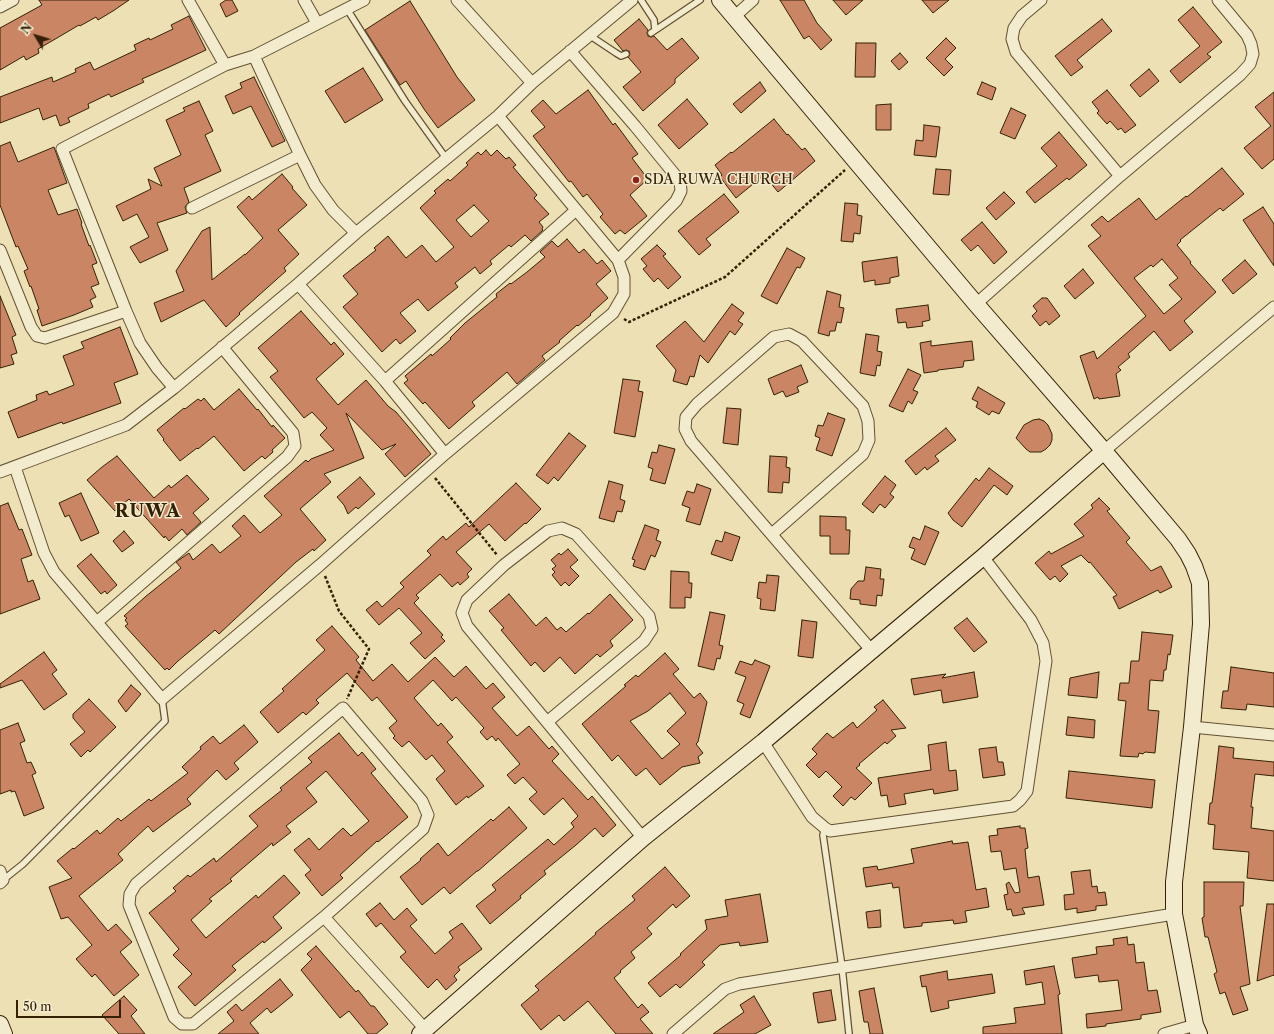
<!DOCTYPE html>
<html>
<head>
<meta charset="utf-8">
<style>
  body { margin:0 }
  #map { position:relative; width:1274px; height:1034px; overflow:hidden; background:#ede0b4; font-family:"Libre Caslon Text",serif }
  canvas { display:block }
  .north { position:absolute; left:16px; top:16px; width:40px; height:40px; -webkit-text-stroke:3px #f3ebce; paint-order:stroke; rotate:308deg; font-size:11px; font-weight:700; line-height:16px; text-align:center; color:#342105 }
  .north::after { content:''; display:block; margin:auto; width:14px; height:18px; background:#342105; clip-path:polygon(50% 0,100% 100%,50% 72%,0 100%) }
  .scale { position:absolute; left:16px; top:1000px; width:105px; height:18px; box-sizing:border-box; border:2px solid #342105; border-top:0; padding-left:5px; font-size:12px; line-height:14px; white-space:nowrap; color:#342105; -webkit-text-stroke:3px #f3ebce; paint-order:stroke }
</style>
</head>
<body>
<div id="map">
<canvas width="1274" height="1034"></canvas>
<div class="north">N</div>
<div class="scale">50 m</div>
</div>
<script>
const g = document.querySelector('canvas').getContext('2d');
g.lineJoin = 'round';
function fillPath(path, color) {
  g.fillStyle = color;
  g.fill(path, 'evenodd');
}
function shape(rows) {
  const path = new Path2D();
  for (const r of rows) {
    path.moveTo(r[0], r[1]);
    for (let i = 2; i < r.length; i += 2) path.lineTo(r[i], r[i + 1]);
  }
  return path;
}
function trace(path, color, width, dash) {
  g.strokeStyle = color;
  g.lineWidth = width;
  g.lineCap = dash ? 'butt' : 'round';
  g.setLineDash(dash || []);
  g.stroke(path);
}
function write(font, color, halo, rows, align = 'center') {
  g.font = font + ' "Libre Caslon Text",serif';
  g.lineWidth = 3;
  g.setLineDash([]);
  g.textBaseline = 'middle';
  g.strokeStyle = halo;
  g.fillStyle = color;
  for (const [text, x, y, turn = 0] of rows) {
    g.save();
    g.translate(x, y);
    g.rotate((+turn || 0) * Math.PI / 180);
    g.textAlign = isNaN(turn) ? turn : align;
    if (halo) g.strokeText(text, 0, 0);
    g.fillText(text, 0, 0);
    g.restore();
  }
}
const building = shape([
  [39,0,129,0,113,11,98,20,96,17,80,26,79,25,57,38,38,49,39,53,26,60,24,56,0,70,0,28,42,5,39,0],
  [226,0,232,0,238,11,226,17,220,4,226,0],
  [780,0,804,0,817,23,832,40,821,50,809,36,804,39,780,0],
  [833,0,863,0,846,15,833,0],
  [922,0,949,0,933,13,922,0],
  [410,1,457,77,475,100,438,128,424,109,406,81,400,85,365,30,410,1],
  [1193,7,1222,42,1207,54,1211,57,1180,83,1170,71,1200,46,1178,20,1193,7],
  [189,16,206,50,167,68,142,79,144,82,111,97,109,94,88,104,89,108,68,118,70,122,60,126,56,115,43,120,39,108,0,123,0,97,52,77,53,82,76,72,75,69,90,62,94,70,136,50,134,45,149,38,150,40,173,29,171,25,189,16],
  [639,19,648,30,647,33,648,36,651,37,654,36,667,50,682,38,699,58,675,79,675,83,643,111,623,87,641,72,628,57,630,54,629,51,626,50,623,51,614,40,639,19],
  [1102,19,1112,31,1077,60,1083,67,1071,76,1055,56,1102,19],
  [946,38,956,48,945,59,953,67,944,76,926,58,946,38],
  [856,43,876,43,875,77,855,77,856,43],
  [900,53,908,62,899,70,891,61,900,53],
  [363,68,383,100,345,123,325,91,363,68],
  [1149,69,1159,81,1140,97,1130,85,1149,69],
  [254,77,285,141,272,147,251,106,233,114,225,96,242,88,240,83,254,77],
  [760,82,766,91,741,113,733,104,760,82],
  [982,82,996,88,992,100,977,94,982,82],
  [588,90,613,125,615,123,638,154,632,158,648,179,630,195,647,216,625,234,620,230,615,234,600,217,603,214,587,194,583,197,571,181,569,182,533,136,545,127,531,111,543,100,556,114,588,90],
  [1107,90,1136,125,1125,133,1121,128,1118,130,1110,121,1107,124,1097,113,1099,111,1092,102,1107,90],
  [1274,92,1274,159,1262,169,1244,148,1271,126,1255,107,1274,92],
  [687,99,708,124,679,149,658,125,687,99],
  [199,101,213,131,205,135,221,171,184,188,189,202,185,207,187,213,157,223,168,250,140,263,130,247,149,237,137,214,123,221,116,206,151,189,148,179,162,186,154,168,181,155,166,120,185,111,183,108,199,101],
  [891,104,891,130,876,130,876,105,891,104],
  [1011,108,1026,115,1015,139,1000,133,1011,108],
  [774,119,787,135,788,134,802,150,805,148,815,161,778,192,764,175,736,198,720,177,722,175,715,165,731,152,732,153,774,119],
  [924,125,940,127,936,157,914,155,916,140,923,141,924,125],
  [1059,132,1087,165,1069,180,1067,178,1035,203,1026,192,1057,166,1041,148,1059,132],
  [10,142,18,162,54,147,67,183,48,190,58,215,77,209,82,223,81,224,89,246,90,245,97,263,92,265,99,284,91,287,96,297,90,300,93,307,74,315,42,326,37,310,39,309,31,286,30,287,24,271,28,269,18,246,16,247,0,205,0,146,10,142],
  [486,150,491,156,497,150,506,159,509,157,516,165,513,167,537,195,534,198,549,214,539,222,543,227,542,229,543,230,531,241,525,235,511,247,509,245,490,261,492,264,480,274,475,267,455,283,458,287,428,311,418,299,400,313,416,331,400,344,396,339,382,352,343,307,358,294,343,276,376,250,374,248,388,236,406,258,422,245,436,262,454,247,420,208,436,193,434,191,448,179,450,181,468,165,466,163,478,152,481,155,486,150],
  [474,205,489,221,471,237,456,220,474,205],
  [1222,168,1244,194,1223,211,1220,208,1180,240,1181,241,1177,245,1191,262,1190,263,1216,292,1184,321,1193,332,1170,351,1154,331,1128,354,1130,357,1118,367,1121,370,1116,374,1120,396,1099,399,1098,397,1094,399,1080,356,1094,351,1097,359,1146,316,1088,246,1101,236,1091,225,1102,216,1108,222,1139,198,1156,220,1186,196,1187,197,1222,168],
  [1162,259,1178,278,1169,285,1182,299,1164,314,1134,278,1151,265,1153,267,1162,259],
  [936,169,951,170,949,195,933,194,936,169],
  [282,174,293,187,292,188,307,205,278,230,299,254,284,268,286,271,239,313,240,314,226,327,204,300,161,322,154,303,184,291,176,271,202,231,210,227,212,280,245,254,245,255,263,238,237,207,249,196,252,200,282,174],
  [1004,192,1015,203,996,220,986,208,1004,192],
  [724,194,739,212,706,239,711,245,699,255,678,231,724,194],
  [845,203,858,204,857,215,862,216,860,234,854,233,853,242,841,241,845,203],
  [1263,207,1274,224,1274,266,1243,220,1263,207],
  [982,222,1007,252,994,264,978,245,971,251,961,240,982,222],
  [567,239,579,253,584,249,597,264,602,260,611,271,596,284,608,298,590,314,591,315,578,326,577,325,559,341,560,342,542,356,545,360,517,384,507,372,472,402,475,406,449,429,425,402,423,404,404,383,408,380,405,376,431,354,432,356,451,339,450,338,465,323,497,297,496,294,510,283,511,284,527,272,545,257,540,252,552,241,558,247,567,239],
  [657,245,666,254,663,256,681,277,668,289,658,278,654,282,643,269,647,266,641,259,657,245],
  [787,248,805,258,800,268,797,267,777,304,761,296,787,248],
  [897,257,899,276,890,278,890,283,875,285,875,280,864,282,862,262,897,257],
  [1245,260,1257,274,1233,294,1222,280,1245,260],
  [1083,269,1094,283,1075,299,1064,286,1083,269],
  [827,291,841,295,839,307,844,308,841,323,837,322,835,331,830,331,829,336,818,333,827,291],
  [0,296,16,335,12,337,17,353,11,355,14,364,0,368,0,296],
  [1042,298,1047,298,1060,316,1049,325,1046,321,1040,326,1032,316,1037,311,1033,306,1042,298],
  [732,304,744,313,738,321,743,324,735,335,730,331,708,363,700,355,694,377,690,376,687,385,673,381,676,370,656,346,685,321,704,342,732,304],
  [928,305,930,320,922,322,923,326,907,328,906,322,898,323,896,309,928,305],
  [301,311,331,345,334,342,344,354,316,379,338,405,366,380,388,406,396,412,413,432,431,454,405,477,385,454,396,444,382,450,346,413,364,458,324,474,331,482,300,509,326,540,314,551,313,549,296,562,219,634,215,630,178,661,169,670,167,668,165,670,125,626,128,624,125,620,127,618,124,616,145,597,181,568,176,562,189,553,193,560,212,544,220,553,241,536,232,526,244,515,260,533,282,515,264,496,306,460,308,462,311,459,334,450,320,435,327,428,312,412,304,418,295,407,270,377,278,371,258,348,301,311],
  [120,327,138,374,114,383,121,403,63,424,62,422,18,438,8,412,37,400,36,395,47,391,49,395,74,385,63,356,84,348,81,342,120,327],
  [866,334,879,336,877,351,882,352,880,366,877,365,875,376,860,373,866,334],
  [931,341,931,346,972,341,974,360,964,361,963,367,938,370,938,371,924,373,920,343,931,341],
  [801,365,808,382,797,387,799,392,786,397,783,391,774,395,768,379,801,365],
  [908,369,921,375,913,390,918,392,912,404,908,401,903,412,889,406,908,369],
  [623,379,640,381,638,391,643,392,635,437,614,433,623,379],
  [978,387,1005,403,999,414,992,411,989,415,976,407,978,402,972,399,978,387],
  [239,389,257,410,258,409,272,427,273,425,285,438,272,450,273,452,265,459,262,456,244,471,214,436,198,449,197,448,180,461,163,440,164,439,157,430,184,408,185,409,198,399,201,401,204,398,214,410,239,389],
  [727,408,741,409,738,445,723,443,727,408],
  [828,413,845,419,832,456,816,450,820,438,815,436,818,425,823,426,828,413],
  [1039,419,1044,421,1048,425,1052,434,1052,440,1050,445,1046,449,1041,452,1030,452,1026,449,1016,438,1024,425,1033,420,1039,419],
  [946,428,956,440,935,456,939,461,927,470,925,467,916,475,905,461,946,428],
  [569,433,586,446,558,481,554,477,548,484,536,475,569,433],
  [659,445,675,449,665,484,650,480,653,469,648,467,652,452,657,453,659,445],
  [117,456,154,498,169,485,171,488,187,475,209,499,193,513,201,522,187,535,182,529,169,541,165,536,164,538,129,499,115,511,87,480,102,467,117,456],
  [770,456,787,457,786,467,790,468,789,483,783,482,782,493,768,492,770,456],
  [989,468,1013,486,1007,495,994,485,962,527,953,520,948,513,976,478,979,481,989,468],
  [885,476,896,485,890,494,894,497,885,508,880,504,873,513,862,504,885,476],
  [360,477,375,494,358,509,356,507,348,514,344,505,337,497,360,477],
  [609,481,623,485,620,499,625,501,622,512,617,511,614,522,599,518,609,481],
  [516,483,541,509,526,524,525,523,505,541,489,524,456,552,472,569,467,574,469,577,460,585,458,582,452,587,440,574,416,595,419,598,414,603,443,635,441,637,445,641,425,659,410,643,422,633,399,608,379,625,366,610,377,601,382,607,404,587,400,583,431,555,427,551,443,536,446,540,466,523,469,527,516,483],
  [697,484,711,489,700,525,686,521,690,508,682,505,687,491,694,493,697,484],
  [81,493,99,533,81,541,69,515,65,517,59,503,81,493],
  [1099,498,1110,509,1107,511,1130,538,1126,542,1151,571,1161,566,1172,587,1160,593,1158,590,1119,609,1113,597,1117,595,1090,562,1089,563,1081,555,1061,566,1068,574,1060,582,1055,576,1050,580,1035,563,1049,551,1051,554,1084,536,1074,524,1093,508,1091,505,1099,498],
  [8,503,19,530,22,529,32,555,21,559,28,582,33,580,40,599,0,614,0,506,8,503],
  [820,516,846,517,846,530,850,530,849,554,830,554,830,536,820,536,820,516],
  [645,525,659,530,656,540,661,542,655,557,651,555,645,570,633,566,635,560,632,559,645,525],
  [925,526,939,532,925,565,911,559,915,549,909,547,913,537,920,540,925,526],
  [124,531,134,543,122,552,113,541,124,531],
  [725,532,740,537,732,561,711,554,716,540,722,542,725,532],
  [568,549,578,560,570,567,579,576,569,586,565,582,561,586,552,575,555,572,552,569,556,566,551,560,559,553,561,555,568,549],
  [91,554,117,585,107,594,105,591,101,594,77,566,91,554],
  [866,567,881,569,880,579,884,579,882,596,877,595,876,606,860,604,860,600,850,599,851,589,858,581,864,581,866,567],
  [671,571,689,572,689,583,692,583,691,598,685,597,685,608,670,608,671,571],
  [767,575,779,576,775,611,760,609,761,599,757,598,759,582,766,583,767,575],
  [509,594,536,626,546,617,557,630,561,627,566,632,588,613,589,614,610,594,633,620,610,641,613,646,600,657,597,654,575,674,560,657,544,672,535,662,531,666,501,630,504,628,489,611,509,594],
  [710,612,725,615,719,645,723,646,720,659,717,658,714,670,698,666,710,612],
  [967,618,987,642,974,652,954,628,967,618],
  [802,620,817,622,813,658,798,656,802,620],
  [332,626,359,657,356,660,373,681,392,664,408,682,435,657,454,677,466,666,486,689,493,683,505,697,492,708,517,736,529,726,549,749,552,746,559,754,552,761,588,800,592,796,616,825,603,837,595,828,576,845,544,871,546,874,520,896,521,898,490,924,476,906,496,890,492,885,548,839,554,845,574,827,571,823,578,816,563,798,544,815,529,799,537,792,523,777,515,784,507,775,520,764,498,738,496,741,492,736,487,740,480,732,484,728,456,697,452,701,433,680,414,698,438,726,441,723,453,737,447,742,484,786,468,798,467,796,456,805,436,779,445,771,432,755,426,760,409,741,402,747,393,738,395,736,389,728,397,721,377,697,372,701,347,673,316,700,319,703,306,715,303,712,278,733,260,712,284,691,282,689,325,650,316,640,332,626],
  [1142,632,1173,635,1170,655,1168,654,1166,670,1164,670,1163,681,1150,680,1148,710,1159,711,1155,753,1145,752,1143,754,1139,753,1138,757,1120,756,1126,701,1118,700,1120,683,1129,683,1131,661,1139,661,1142,632],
  [44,652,57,670,52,674,67,694,44,710,22,680,0,688,0,684,44,652],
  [665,653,679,669,673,674,694,698,700,693,707,702,698,742,696,744,703,753,698,757,700,763,682,767,660,785,646,768,636,776,618,755,612,761,582,724,626,686,624,685,636,675,638,677,665,653],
  [670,693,686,713,667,731,680,744,662,759,630,721,648,711,670,693],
  [755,660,770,666,750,718,740,714,744,704,737,701,746,677,735,673,740,661,752,665,755,660],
  [1231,667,1274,673,1274,707,1247,704,1246,710,1221,708,1223,691,1228,691,1231,667],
  [974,672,978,697,943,703,941,690,914,695,911,679,946,674,942,678,974,672],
  [1099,672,1097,698,1068,695,1070,678,1099,672],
  [131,685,141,694,126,712,118,701,131,685],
  [89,699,116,727,90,752,88,750,81,757,70,744,85,732,73,718,73,714,89,699],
  [883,700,906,728,891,730,896,736,887,744,885,742,859,764,860,765,856,768,872,783,855,800,851,797,843,806,833,796,842,787,826,771,819,778,806,765,817,754,812,749,827,733,833,738,853,722,857,728,877,710,874,707,883,700],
  [1068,717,1095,720,1094,738,1066,735,1068,717],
  [18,723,25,741,20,743,27,763,31,762,36,773,32,775,44,808,24,816,15,791,11,792,11,790,0,794,0,730,18,723],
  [244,725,258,742,234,763,239,769,226,780,217,770,187,799,191,804,178,813,153,832,148,826,118,854,123,860,79,896,108,931,116,924,132,942,120,952,139,975,114,996,95,974,92,977,76,959,92,945,68,917,61,919,49,887,72,878,57,861,73,848,74,849,97,830,100,834,118,818,121,821,149,799,151,801,188,773,182,767,201,749,200,747,213,736,220,744,244,725],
  [339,733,358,756,362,752,376,769,371,773,408,817,378,842,377,841,340,875,343,878,322,896,305,875,311,870,294,850,309,838,319,850,343,828,351,836,369,821,326,771,306,788,317,802,286,826,291,832,273,846,272,843,230,879,232,881,209,899,212,901,191,920,206,938,256,895,258,898,284,875,300,893,273,917,282,928,264,943,263,941,232,966,236,970,195,1006,178,987,192,974,173,955,179,949,149,913,176,891,173,888,188,875,190,877,214,858,216,862,258,826,249,816,282,790,280,788,312,762,308,758,339,733],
  [946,742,949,771,956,770,958,790,934,794,933,789,904,794,906,804,889,807,887,795,881,796,878,778,931,770,928,745,946,742],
  [1219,746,1234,748,1233,758,1274,762,1274,776,1255,774,1251,807,1253,807,1251,828,1274,831,1274,881,1247,878,1249,852,1213,849,1215,825,1208,824,1210,803,1212,803,1215,780,1219,746],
  [996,747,998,762,1003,762,1005,775,983,778,979,749,996,747],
  [1069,771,1155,780,1152,808,1066,798,1069,771],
  [509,807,527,828,478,871,477,871,450,894,444,887,422,905,400,877,421,860,420,859,438,843,448,856,491,819,493,821,509,807],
  [1020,826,1020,828,1025,828,1028,848,1025,849,1028,878,1039,876,1044,905,1022,908,1025,914,1013,916,1011,909,1007,910,1004,895,1008,894,1006,884,1009,882,1015,893,1020,892,1016,868,1004,870,1001,851,991,852,989,836,998,835,997,829,1020,826],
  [952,841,953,844,968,842,976,890,986,888,989,907,965,911,967,922,954,924,953,920,922,923,922,926,904,928,899,887,893,888,892,883,866,887,863,868,877,866,878,870,914,863,911,849,952,841],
  [665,867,690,896,676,908,673,904,647,928,652,934,631,952,635,958,620,971,621,972,614,978,638,1008,642,1004,649,1012,640,1019,653,1034,616,1034,588,1001,564,1021,559,1015,541,1030,521,1005,539,990,535,986,596,934,595,933,635,900,632,896,665,867],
  [1090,870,1092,887,1097,886,1098,893,1105,892,1107,905,1096,906,1096,910,1077,913,1077,908,1065,910,1064,895,1074,894,1071,872,1090,870],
  [1204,882,1244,882,1243,906,1240,906,1250,984,1240,987,1248,1010,1233,1015,1225,992,1220,994,1214,974,1217,972,1208,937,1205,937,1202,918,1204,917,1204,882],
  [760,894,768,942,740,946,739,942,720,945,702,962,705,965,680,988,676,984,660,997,648,983,681,955,680,954,707,929,705,920,728,916,725,900,760,894],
  [380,903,394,920,407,908,417,920,410,926,435,954,453,938,449,932,462,923,482,949,458,967,460,970,454,976,457,980,446,990,437,979,428,988,400,957,406,952,381,923,376,927,366,914,380,903],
  [1267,904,1274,904,1274,975,1257,981,1267,904],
  [880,910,881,927,868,928,866,912,880,910],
  [1127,937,1128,945,1134,944,1136,963,1144,962,1148,991,1157,990,1161,1012,1141,1015,1141,1019,1106,1024,1106,1026,1087,1028,1086,1014,1122,1010,1118,980,1099,982,1098,975,1075,978,1072,958,1097,954,1096,947,1114,945,1113,939,1127,937],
  [316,946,356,992,358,990,371,1006,374,1006,388,1024,376,1034,368,1034,349,1011,340,1018,301,970,312,959,307,954,316,946],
  [1054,966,1060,994,1058,995,1062,1034,983,1034,983,1027,1016,1023,1014,1008,1045,1004,1042,982,1026,985,1024,971,1054,966],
  [947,971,948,980,992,974,995,993,948,1001,949,1008,931,1012,926,986,922,987,920,976,947,971],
  [280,979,293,995,271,1013,267,1008,250,1023,259,1034,218,1034,234,1021,227,1012,236,1004,242,1011,280,979],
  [874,988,883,1034,870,1034,868,1022,864,1022,859,991,874,988],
  [831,990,836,1020,818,1023,813,993,831,990],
  [124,996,137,1010,131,1016,145,1034,119,1034,102,1015,124,996],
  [754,996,771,1025,755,1034,713,1034,744,1012,740,1005,754,996]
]);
const path = shape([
  [624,319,629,322,725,277,845,170],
  [435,478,497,555],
  [325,576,339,611,369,649,347,699]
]);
const lane = shape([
  [641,0,654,20,655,30],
  [347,9,405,101,446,158],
  [651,33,700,0],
  [589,35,616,53,621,56,626,54],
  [825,828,823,835,842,967,849,1034],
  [3,880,23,864,165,721,162,699]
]);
const street = shape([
  [188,0,225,65],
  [304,0,317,23],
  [457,0,532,83],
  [1041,0,1022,16,1014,28,1012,39,1016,52,1120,176],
  [0,7,13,0],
  [734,17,753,0],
  [570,51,635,126,680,181,681,191,676,201,618,260],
  [254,56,300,155,315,185,333,210,356,233],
  [192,208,300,155],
  [0,250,31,327,37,336,45,338,126,311],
  [298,284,385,381,445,454],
  [976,304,1120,176,1240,75,1250,64,1253,54,1251,44,1247,35,1218,0],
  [385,381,576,210],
  [174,388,157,368,140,343,126,311,62,149,225,65,254,56,364,0],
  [1104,451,1274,307],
  [15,467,44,553,54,572,162,699,320,565,445,454,613,313,624,294,624,277,618,260,498,116],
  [0,472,126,425,174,388,298,284,356,233,498,116,532,83,632,0],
  [772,534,863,454,869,440,868,421,863,406,802,341,789,334,774,337,697,404,686,417,685,429,691,441,872,651],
  [97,622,287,457,295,446,293,433,222,347],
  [343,708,422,801,428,815,423,829,324,917,193,1024,182,1024,174,1017,129,905,130,894,136,884,343,708],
  [547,722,644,641,652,629,649,616,576,534,562,528,548,531,504,565,467,600,462,613,467,626,547,722,643,838],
  [1192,727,1274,735],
  [763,742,812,817,825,828,830,831,1013,806,1020,800,1027,791,1046,661,1043,643,1031,620,983,557],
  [0,871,3,880,0,883],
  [324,917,425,1029],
  [673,1034,725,989,739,984,1174,914],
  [1164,1034,1195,1025]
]);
const secondary = shape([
  [720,0,976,304,1104,451,1178,539,1188,554,1194,566,1200,583,1201,624,1192,727,1174,882,1174,914,1195,1025,1199,1034],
  [0,1024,4,1034],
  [420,1034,643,838,763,742,983,557,1104,451]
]);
const markers = [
  [636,180,4,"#8f2418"]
];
const poiNames = [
  ["SDA RUWA CHURCH",644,180]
];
const districtNames = [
  ["RUWA",148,512]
];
fillPath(building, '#ca8565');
trace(building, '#342105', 1);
trace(lane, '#625131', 8);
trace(street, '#625131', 13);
trace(secondary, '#342105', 18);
trace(path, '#342105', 2.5, [3, 2]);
trace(lane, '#f3ebce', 5.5);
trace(street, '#f3ebce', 11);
trace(secondary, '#f3ebce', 16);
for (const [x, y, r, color] of markers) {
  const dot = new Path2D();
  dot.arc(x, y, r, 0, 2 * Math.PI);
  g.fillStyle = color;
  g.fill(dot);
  trace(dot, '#f3ebce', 1.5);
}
write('14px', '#342105', '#f3ebce', poiNames, 'left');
g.letterSpacing = '1px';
write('bold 18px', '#342105', '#f3ebce', districtNames);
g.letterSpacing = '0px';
</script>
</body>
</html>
